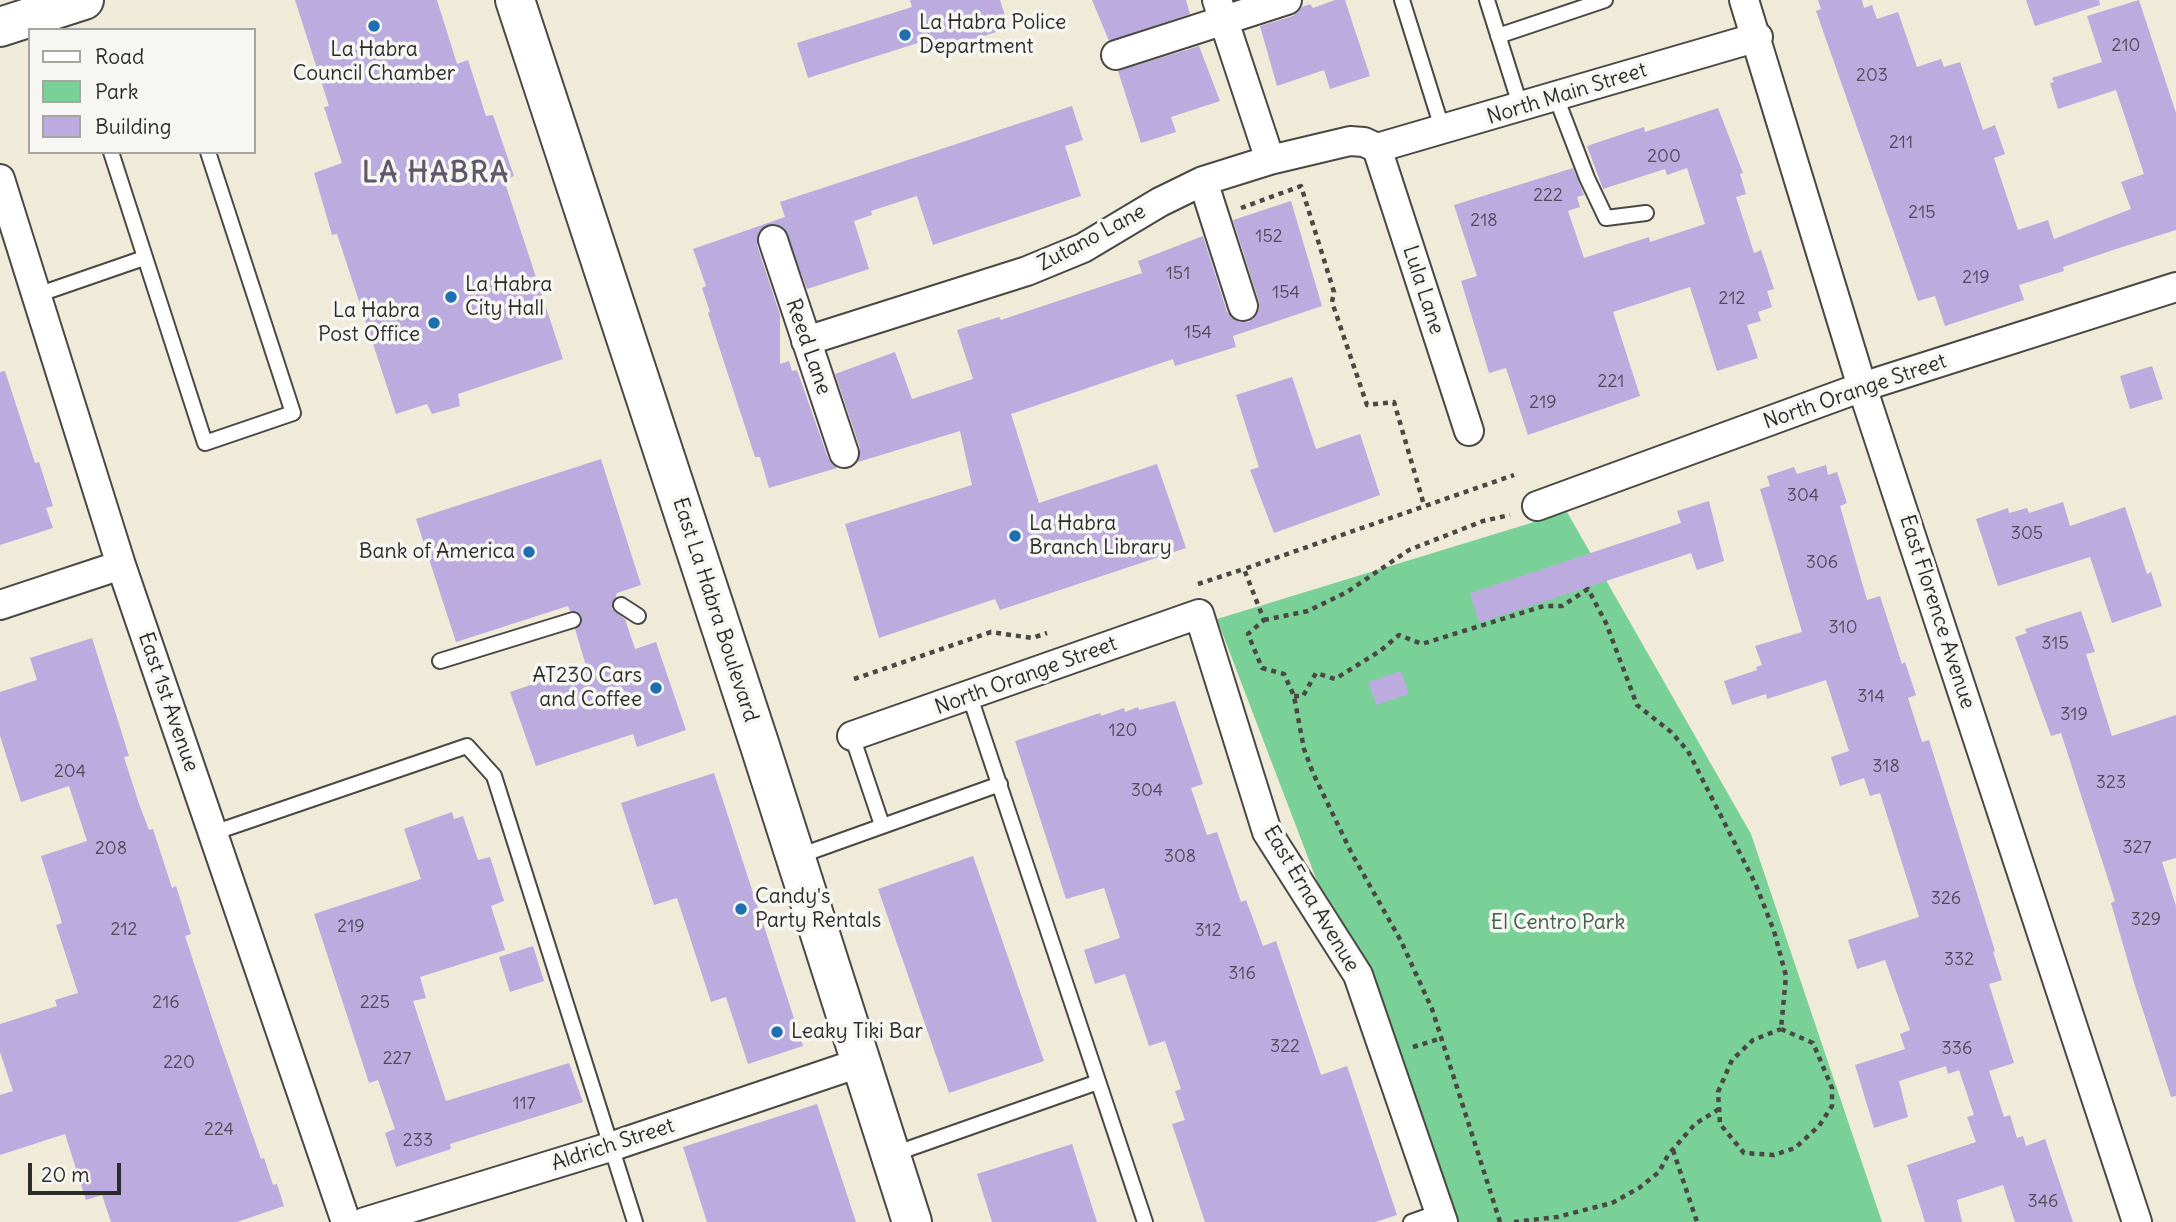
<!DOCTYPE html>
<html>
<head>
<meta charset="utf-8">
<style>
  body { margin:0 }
  #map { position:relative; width:2176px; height:1222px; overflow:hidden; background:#f0ebd8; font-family:Delius,sans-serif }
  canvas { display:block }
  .legend { position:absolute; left:28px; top:28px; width:228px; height:126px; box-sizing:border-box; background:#f6f6f2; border:2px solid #a5a5a2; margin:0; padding:9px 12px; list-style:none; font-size:21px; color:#2b2b2b }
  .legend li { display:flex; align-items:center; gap:14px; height:35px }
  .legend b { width:35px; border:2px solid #a5a5a2 }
  .scale { position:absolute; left:28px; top:1163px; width:93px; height:32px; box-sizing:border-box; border:4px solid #2b2b2b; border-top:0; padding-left:9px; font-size:21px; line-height:24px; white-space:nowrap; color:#2b2b2b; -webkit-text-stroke:5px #f6f6f2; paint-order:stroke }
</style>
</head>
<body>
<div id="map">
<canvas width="2176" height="1222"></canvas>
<ul class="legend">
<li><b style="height:9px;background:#fff"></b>Road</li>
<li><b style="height:19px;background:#79d197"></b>Park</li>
<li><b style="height:19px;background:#bbabdf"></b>Building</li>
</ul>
<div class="scale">20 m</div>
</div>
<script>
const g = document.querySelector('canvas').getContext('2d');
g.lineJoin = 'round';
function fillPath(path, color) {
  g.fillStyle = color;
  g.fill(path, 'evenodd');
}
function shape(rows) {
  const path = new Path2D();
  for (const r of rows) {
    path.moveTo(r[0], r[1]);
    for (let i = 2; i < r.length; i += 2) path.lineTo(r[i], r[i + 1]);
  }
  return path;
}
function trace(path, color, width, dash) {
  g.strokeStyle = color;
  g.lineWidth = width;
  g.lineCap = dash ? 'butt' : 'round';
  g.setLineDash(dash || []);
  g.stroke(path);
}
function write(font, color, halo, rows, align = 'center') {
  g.font = font + ' Delius,sans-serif';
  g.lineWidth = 7;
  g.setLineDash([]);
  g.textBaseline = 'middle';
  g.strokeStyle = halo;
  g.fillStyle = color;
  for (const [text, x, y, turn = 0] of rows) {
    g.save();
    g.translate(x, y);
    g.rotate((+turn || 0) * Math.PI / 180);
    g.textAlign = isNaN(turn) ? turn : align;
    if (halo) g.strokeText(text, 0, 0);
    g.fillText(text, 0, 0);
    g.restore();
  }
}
const green = shape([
  [1567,512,1751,834,1882,1222,1447,1222,1217,619]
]);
const building = shape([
  [295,0,437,0,457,64,468,60,486,116,493,115,514,176,504,180,563,359,458,394,460,406,432,414,427,404,396,414,337,234,332,235,314,173,342,163,324,107,329,106],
  [910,0,1000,0,1009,28,925,55,921,42,808,78,797,43,912,7],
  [1092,0,1186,0,1190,14,1109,41],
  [1335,0,1345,0,1370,76,1330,89,1324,70,1277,86,1260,26,1293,16,1302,7,1310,4,1313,8],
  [1818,0,1862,0,1864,8,1872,5,1877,19,1898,12,1917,67,1941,59,1944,67,1960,62,1983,130,1995,125,2005,154,1994,158,2018,230,2048,220,2054,239,2131,209,2121,182,2144,174,2116,90,2058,109,2050,83,2054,82,2052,78,2102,62,2087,16,2139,0,2176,113,2176,230,2116,249,2063,267,2064,271,2019,285,2024,300,1945,326,1935,296,1918,301,1816,11,1821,9],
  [2026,0,2099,0,2100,5,2035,26],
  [1199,46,1220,101,1171,117,1176,132,1141,143,1118,71],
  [1072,106,1083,140,1065,146,1081,196,933,245,917,196,871,211,872,215,854,221,869,269,807,289,784,228,776,224,760,230,757,245,780,315,780,364,789,361,792,371,797,370,828,458,837,468,769,488,760,457,755,457,708,313,710,312,702,288,706,286,693,249,785,217,780,202],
  [1718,108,1743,173,1740,174,1746,194,1736,197,1754,253,1761,250,1774,289,1767,291,1772,307,1758,312,1761,321,1747,325,1758,358,1717,371,1690,287,1613,312,1640,396,1528,435,1506,368,1489,373,1461,281,1477,276,1454,205,1573,168,1584,195,1577,197,1580,207,1568,211,1584,258,1649,237,1650,242,1705,224,1687,168,1667,175,1665,169,1603,189,1587,146,1644,127,1645,132],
  [1291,201,1322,306,1233,336,1236,347,1175,366,1173,359,1011,414,1039,503,1157,464,1186,548,1000,610,995,599,879,638,845,524,972,485,960,431,858,462,860,448,835,374,895,352,912,399,973,379,957,330,999,317,1001,320,1142,273,1138,261,1203,236,1227,312,1239,322,1249,322,1259,310,1259,302,1233,220],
  [2152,366,2163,399,2130,409,2120,376],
  [5,371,35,463,39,462,53,506,46,508,53,528,0,545,0,372],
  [1292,377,1316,449,1360,434,1380,495,1274,533,1250,470,1259,467,1236,395],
  [601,459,641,585,617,593,612,609,625,619,635,649,656,642,686,730,637,747,633,734,536,766,510,692,586,666,575,629,582,623,582,617,576,611,570,611,568,606,456,642,416,519],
  [1826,465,1828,475,1837,472,1847,503,1840,506,1867,600,1880,596,1902,664,1905,662,1916,695,1908,698,1922,742,1929,740,1995,951,1993,952,2002,980,1989,984,2014,1063,1989,1071,2004,1117,2010,1115,2017,1138,2023,1136,2026,1146,2045,1139,2073,1222,2015,1222,2003,1185,1957,1200,1962,1222,1925,1222,1907,1165,1976,1142,1967,1117,1974,1115,1959,1070,1948,1074,1946,1066,1899,1081,1908,1117,1874,1128,1855,1065,1905,1049,1900,1034,1910,1030,1885,960,1857,969,1848,940,1919,917,1880,793,1870,796,1864,778,1840,786,1831,757,1849,751,1826,680,1767,699,1766,694,1732,705,1724,681,1757,670,1756,667,1762,665,1755,646,1802,632,1760,489,1770,486,1767,476,1794,467,1797,474],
  [1709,501,1724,561,1697,570,1691,553,1479,623,1470,593,1681,523,1677,511],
  [2063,502,2070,526,2125,507,2147,574,2151,572,2162,606,2112,623,2090,557,1998,586,1976,519,2008,508,2009,513,2027,508,2029,513],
  [2081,611,2095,652,2086,654,2112,736,2176,715,2176,858,2162,862,2176,906,2176,1096,2171,1097,2135,986,2111,903,2115,901,2061,733,2051,736,2015,637,2027,633,2025,629],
  [92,638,129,756,124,757,139,804,149,830,153,829,172,888,176,886,191,934,185,936,218,1036,261,1159,264,1158,273,1185,277,1184,284,1206,237,1222,111,1222,102,1195,86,1200,65,1134,0,1155,0,1095,13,1091,0,1052,0,1024,57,1006,55,1000,78,993,56,925,62,923,41,856,87,841,69,786,21,802,0,736,0,692,37,680,30,658],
  [1401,671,1409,694,1376,705,1368,682],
  [1175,701,1203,784,1191,788,1207,835,1217,832,1241,902,1246,900,1263,946,1276,941,1321,1075,1347,1066,1397,1215,1375,1222,1205,1222,1172,1124,1185,1120,1175,1091,1181,1089,1165,1041,1149,1046,1125,974,1095,984,1084,950,1120,938,1104,888,1066,899,1015,741,1100,713,1101,716,1124,708,1125,712,1138,707,1139,710],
  [714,773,803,1046,748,1064,726,997,711,1002,677,898,654,905,621,803],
  [452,812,454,819,463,816,478,860,490,857,504,901,491,906,505,950,420,977,426,998,413,1001,446,1101,569,1063,583,1102,450,1144,451,1149,396,1167,385,1133,395,1129,378,1080,369,1083,314,914,421,879,404,829],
  [973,856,1044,1061,949,1093,878,889],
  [533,946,544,981,510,992,499,957],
  [817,1104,856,1222,707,1222,683,1147],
  [1072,1144,1097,1222,992,1222,977,1174]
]);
const path = shape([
  [1241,208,1301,186,1334,292,1332,302,1367,405,1394,402,1424,505],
  [1198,584,1244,569],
  [1264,620,1308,611,1347,592,1409,550,1483,521,1510,515],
  [854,679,991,632,1032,638,1047,633],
  [1294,696,1303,696,1316,673,1335,679,1380,651,1399,635,1422,644,1544,606,1562,606,1588,589,1606,623,1637,705,1671,732,1688,751,1756,885,1774,931,1786,976,1781,1029],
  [1781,1029,1813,1043,1832,1088,1832,1106,1819,1126,1795,1148,1774,1155,1744,1153,1720,1124,1718,1092,1732,1060,1753,1040,1781,1029],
  [1413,1047,1442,1038],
  [1673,1150,1697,1222],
  [1500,1222,1432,1009,1401,941,1352,854,1313,773,1304,749,1294,696,1284,674,1262,668,1248,634,1264,620,1244,569,1514,475],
  [1514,1222,1557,1217,1612,1203,1639,1188,1659,1172,1668,1155,1695,1124,1719,1109]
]);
const lane = shape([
  [1402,0,1443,131],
  [1487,0,1521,108],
  [1498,36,1605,0],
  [1556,97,1587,178,1606,218,1646,213],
  [111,152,205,443,293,413,208,152],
  [37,295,144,258],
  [621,605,638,616],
  [440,661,573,620],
  [970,697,1145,1222],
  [852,736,882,825],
  [213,833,467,746,494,776,635,1222],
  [796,857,1000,784],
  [891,1155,1098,1082],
  [1411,1222,1439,1212]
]);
const street = shape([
  [1217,0,1270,160],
  [1744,0,1862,387,2137,1222],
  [1116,55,1287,0],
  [1377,148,1758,37],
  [1377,148,1469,431],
  [0,179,121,565,346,1222],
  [1203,181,1243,306],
  [773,240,844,453],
  [806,341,1027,271,1083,248,1160,202,1203,181,1270,160,1350,141,1364,142,1377,148],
  [1537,506,1862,387,2176,287],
  [0,605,121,565],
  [852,736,1199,614,1267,832,1358,975,1443,1222],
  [365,1222,610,1147,859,1063]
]);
const secondary = shape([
  [515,0,760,746,912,1222],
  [0,27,84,0]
]);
const markers = [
  [374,26,7,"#1f6fb2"],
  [905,35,7,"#1f6fb2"],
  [451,297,7,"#1f6fb2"],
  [434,323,7,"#1f6fb2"],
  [1015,536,7,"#1f6fb2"],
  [529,552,7,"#1f6fb2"],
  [656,688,7,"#1f6fb2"],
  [741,909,7,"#1f6fb2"],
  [777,1032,7,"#1f6fb2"]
];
const numberNames = [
  ["210",2126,46],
  ["203",1872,76],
  ["211",1901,143],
  ["200",1664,157],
  ["222",1548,196],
  ["215",1922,213],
  ["218",1484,221],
  ["152",1269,237],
  ["151",1178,274],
  ["219",1976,278],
  ["154",1286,293],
  ["212",1732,299],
  ["154",1198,333],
  ["221",1611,382],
  ["219",1543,403],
  ["304",1803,496],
  ["305",2027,534],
  ["306",1822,563],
  ["310",1843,628],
  ["315",2055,644],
  ["314",1871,697],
  ["319",2074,715],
  ["120",1123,731],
  ["318",1886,767],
  ["204",70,772],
  ["323",2111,783],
  ["304",1147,791],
  ["327",2137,848],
  ["208",111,849],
  ["308",1180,857],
  ["326",1946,899],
  ["329",2146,920],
  ["219",351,927],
  ["212",124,930],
  ["312",1208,931],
  ["332",1959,960],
  ["316",1242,974],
  ["216",166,1003],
  ["225",375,1003],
  ["322",1285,1047],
  ["336",1957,1049],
  ["227",397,1059],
  ["220",179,1063],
  ["117",524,1104],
  ["224",219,1130],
  ["233",418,1141],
  ["346",2043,1202]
];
const poiNames = [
  ["La Habra Police",919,23],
  ["Department",919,47],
  ["La Habra",374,50,"center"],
  ["Council Chamber",374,74,"center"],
  ["La Habra",465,285],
  ["City Hall",465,309],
  ["La Habra",420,311,"right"],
  ["Post Office",420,335,"right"],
  ["La Habra",1029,524],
  ["Branch Library",1029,548],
  ["Bank of America",515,552,"right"],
  ["AT230 Cars",642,676,"right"],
  ["and Coffee",642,700,"right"],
  ["Candy's",755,897],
  ["Party Rentals",755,921],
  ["Leaky Tiki Bar",791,1032]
];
const streetNames = [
  ["North Main Street",1567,94,-17],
  ["Zutano Lane",1092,238,-28],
  ["Lula Lane",1423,290,72],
  ["Reed Lane",808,347,71],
  ["North Orange Street",1855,392,-19],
  ["East La Habra Boulevard",715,610,72],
  ["East Florence Avenue",1937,612,72],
  ["North Orange Street",1026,676,-20],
  ["East 1st Avenue",168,702,71],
  ["East Erna Avenue",1311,899,59],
  ["Aldrich Street",613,1145,-18]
];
const parkNames = [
  ["El Centro Park",1558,923]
];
const districtNames = [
  ["LA HABRA",436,174]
];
fillPath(green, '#79d197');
fillPath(building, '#bbabdf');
trace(lane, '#494845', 18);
trace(street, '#494845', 32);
trace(secondary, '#494845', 42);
trace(path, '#494845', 4.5, [5, 5]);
trace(lane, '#fff', 14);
trace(street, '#fff', 28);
trace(secondary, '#fff', 38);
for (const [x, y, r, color] of markers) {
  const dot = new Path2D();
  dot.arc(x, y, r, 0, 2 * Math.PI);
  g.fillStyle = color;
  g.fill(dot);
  trace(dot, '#f6f6f2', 2.5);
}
write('18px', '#4f4b58', null, numberNames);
write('21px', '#2b2b2b', '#f6f6f2', poiNames, 'left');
write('21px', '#2b2b2b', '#f6f6f2', streetNames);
write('21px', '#425d4b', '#f6f6f2', parkNames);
g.letterSpacing = '2px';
write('bold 28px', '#5d586a', '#f6f6f2', districtNames);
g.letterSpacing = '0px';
</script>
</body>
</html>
